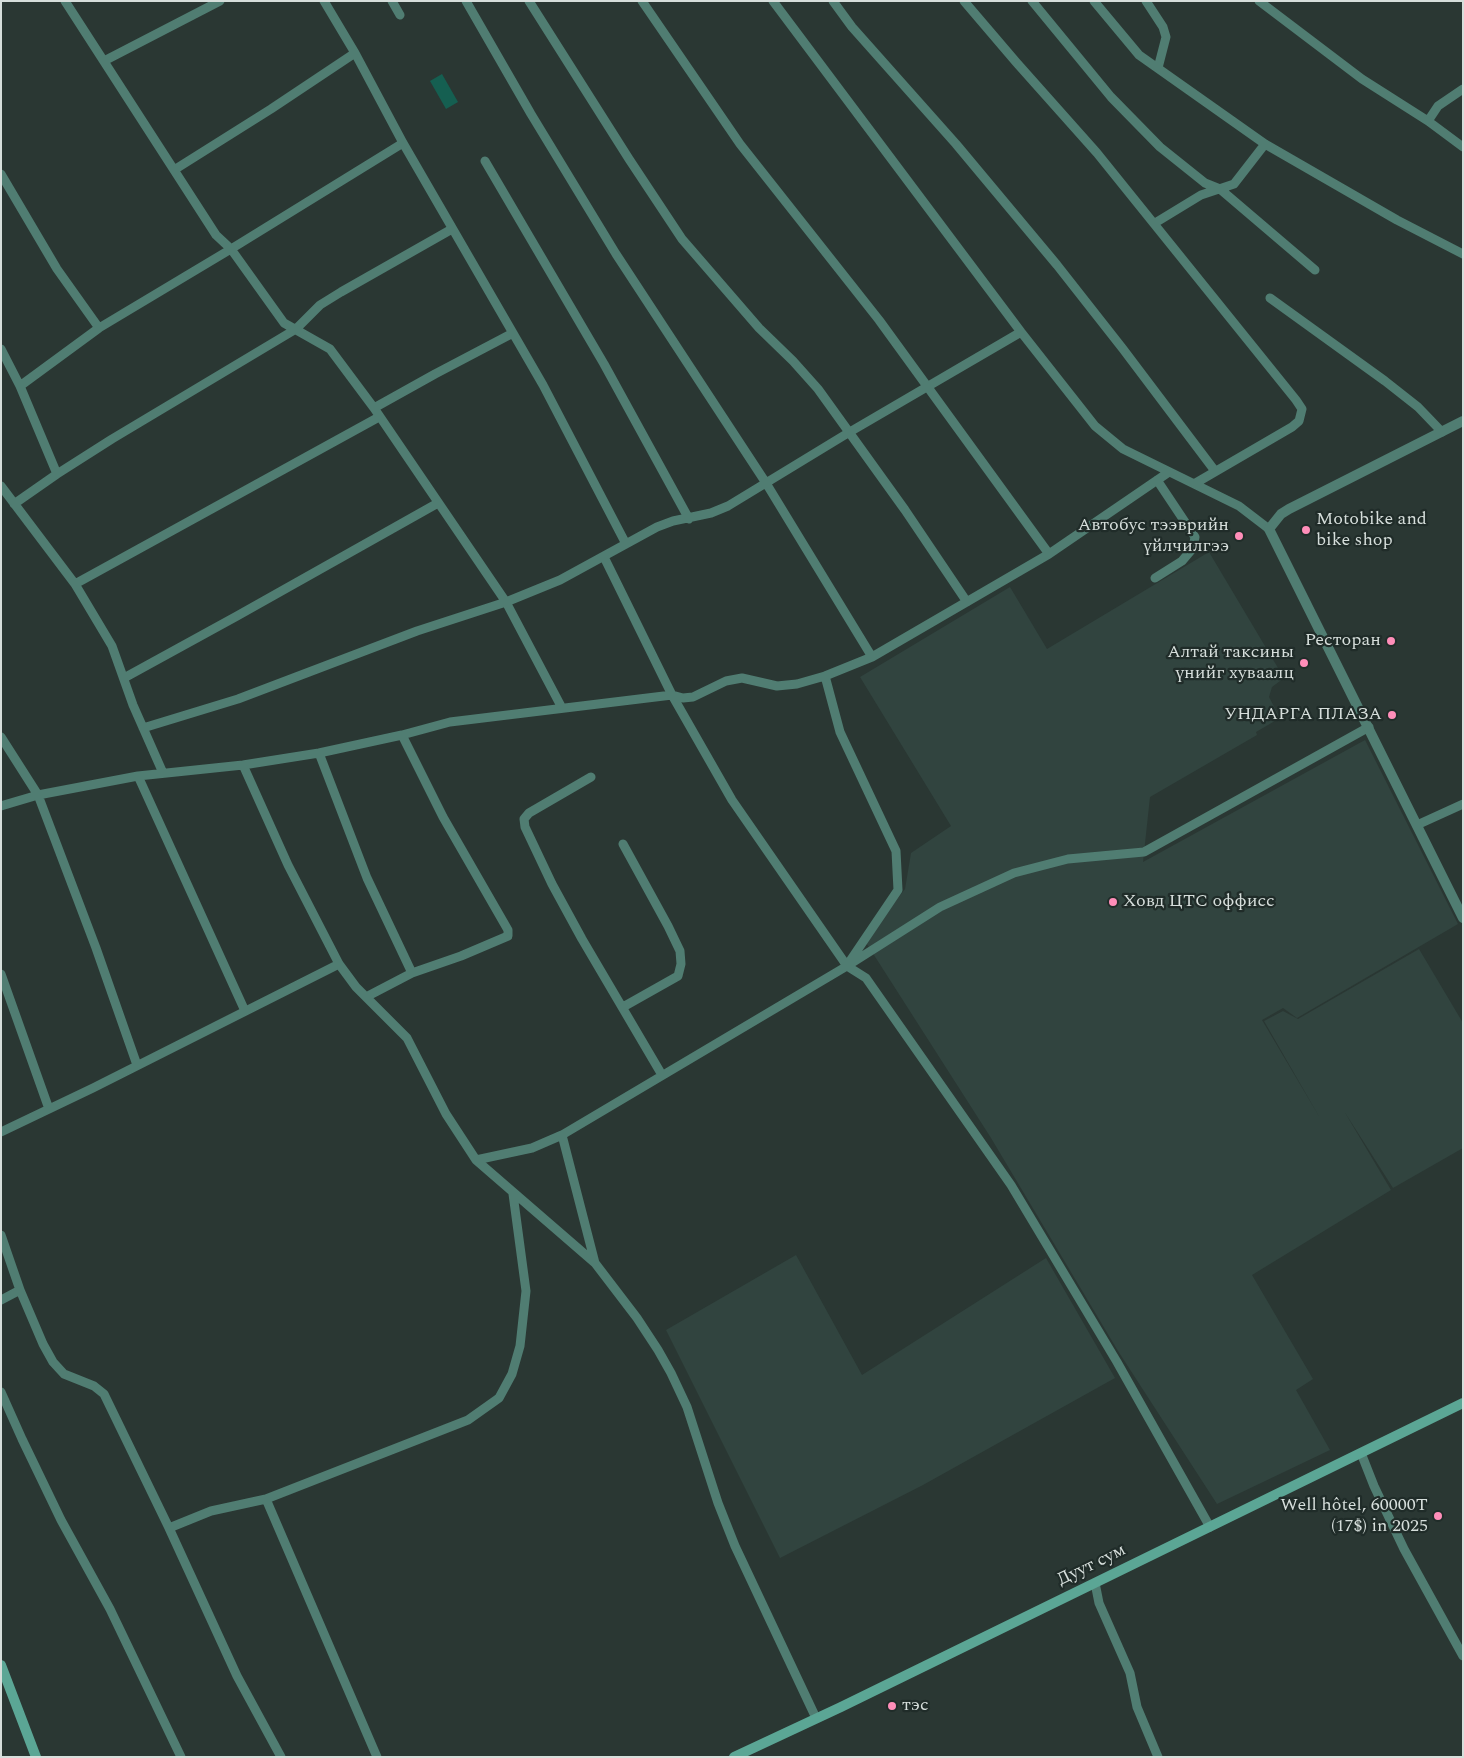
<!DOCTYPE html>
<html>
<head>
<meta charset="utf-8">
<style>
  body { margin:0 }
  #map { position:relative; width:1464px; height:1758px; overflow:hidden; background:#2a3733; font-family:Spectral,serif }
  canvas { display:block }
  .frame { position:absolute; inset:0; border:2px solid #d6dedb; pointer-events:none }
</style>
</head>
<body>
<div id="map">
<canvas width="1464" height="1758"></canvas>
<div class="frame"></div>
</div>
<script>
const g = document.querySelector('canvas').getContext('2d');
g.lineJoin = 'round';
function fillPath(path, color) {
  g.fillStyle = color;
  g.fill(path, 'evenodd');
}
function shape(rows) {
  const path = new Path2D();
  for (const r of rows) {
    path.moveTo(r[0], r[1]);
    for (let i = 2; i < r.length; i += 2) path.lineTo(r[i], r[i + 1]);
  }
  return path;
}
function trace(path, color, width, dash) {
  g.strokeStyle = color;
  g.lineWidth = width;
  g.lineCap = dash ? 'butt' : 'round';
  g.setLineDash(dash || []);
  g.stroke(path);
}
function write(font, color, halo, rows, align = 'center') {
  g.font = font + ' Spectral,serif';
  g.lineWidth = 4.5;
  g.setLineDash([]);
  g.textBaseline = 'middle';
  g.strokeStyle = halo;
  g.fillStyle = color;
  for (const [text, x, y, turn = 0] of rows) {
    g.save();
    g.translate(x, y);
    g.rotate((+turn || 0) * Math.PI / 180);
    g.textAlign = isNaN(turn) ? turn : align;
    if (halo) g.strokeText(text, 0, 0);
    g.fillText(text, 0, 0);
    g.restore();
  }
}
const built = shape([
  [1209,552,1284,678,1272,687,1269,697,1280,718,1256,732,1257,735,1150,797,1143,862,1365,740,1458,924,1297,1018,1283,1008,1262,1020,1320,1118,1264,1021,1283,1011,1298,1019,1419,949,1463,1023,1463,1148,1393,1188,1344,1111,1391,1190,1252,1275,1313,1379,1296,1390,1330,1450,1217,1504,1118,1351,991,1138,865,941,905,889,911,853,951,826,860,677,1010,587,1047,649],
  [796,1255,862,1375,1046,1258,1115,1378,923,1485,780,1558,666,1330]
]);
const green = shape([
  [442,74,458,102,446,109,430,81]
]);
const minor = shape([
  [65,1,216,235,231,249,284,323,330,349,374,408,506,602,562,708],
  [324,1,355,53,403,143,543,385,626,544],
  [392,1,400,15],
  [466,1,531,114,616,254,766,483,872,657],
  [529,1,629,159,682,239,759,328,793,361,818,389,905,510,967,602],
  [642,1,740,144,879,320,1049,554],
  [773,1,1021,332,1095,426,1123,449,1239,506,1269,529],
  [833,1,852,27,956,144,1057,265,1123,349,1215,471],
  [964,1,1016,62,1097,153,1296,400,1302,409,1299,421,1292,427,1194,484],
  [1032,1,1111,97,1160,147,1205,183,1220,189,1315,270],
  [1094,1,1139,55,1265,144,1397,220,1463,254],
  [1146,1,1163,27,1166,37,1158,68],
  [1259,1,1362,79,1428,121,1463,147],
  [104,61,220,1],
  [1428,121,1438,106,1463,89],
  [485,161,604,364,689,519],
  [174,170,271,109,355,53],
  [1,174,57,269,99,328],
  [1155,223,1201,195,1234,184,1265,144],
  [1270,298,1385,381,1418,407,1442,432],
  [1,349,20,386,57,474],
  [20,386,99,328,231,249,403,143],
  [374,408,435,374,513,333],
  [1,486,75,584,112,646,133,705,163,773],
  [14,504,57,474,112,439,296,329,320,305,341,292,452,229],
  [604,557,672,695,732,800,847,966,866,978,1011,1185,1117,1362,1210,1527],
  [1155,578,1182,561,1193,548,1195,537,1157,480],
  [75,584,379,417],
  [825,676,840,732,896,851,898,890,850,961],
  [124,678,237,616,438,503],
  [143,728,238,699,417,631,506,602,560,580,657,527,673,521,711,513,728,506,848,433,1021,332],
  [402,735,443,817,508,930,508,936,461,956,412,973],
  [1,737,38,795,96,948,137,1065],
  [319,753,367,878,412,973,366,997],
  [243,765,288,865,339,964,356,987,407,1038,446,1114,476,1160,595,1263,637,1318,658,1350,671,1373,687,1407,718,1503,735,1546,816,1718],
  [138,776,245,1011],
  [591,777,529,813,524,819,525,827,552,884,582,939,662,1075],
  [1,806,38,795,138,776,243,765,319,753,402,735,450,722,672,695,683,698,693,697,726,681,742,678,777,686,797,684,825,676,872,657,1049,554,1169,472],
  [1417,825,1463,804],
  [1,974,49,1109],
  [623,1007,678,976,681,964,680,951,668,926,623,844],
  [1,1132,93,1088,339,964],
  [562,1135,595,1263],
  [476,1160,532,1148,562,1135,847,966,940,907,1014,873,1068,859,1144,852,1369,727],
  [1,1235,20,1290,1,1300],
  [20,1290,43,1344,53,1362,64,1374,94,1386,104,1394,169,1528],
  [1,1392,22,1439,61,1520,110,1609,181,1757],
  [1361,1453,1374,1486,1404,1549,1463,1656],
  [266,1499,377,1757],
  [1095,1583,1099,1603,1130,1673,1137,1707,1158,1757],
  [281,1757,237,1676,169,1528,211,1511,266,1499,468,1420,499,1398,512,1374,520,1346,526,1291,513,1194]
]);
const tertiary = shape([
  [1463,421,1289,509,1281,514,1269,529,1463,918]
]);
const secondary = shape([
  [1,1665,36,1757],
  [734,1757,841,1707,1463,1403]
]);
const markers = [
  [1306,530,5,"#ff8eb9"],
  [1239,536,5,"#ff8eb9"],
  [1391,641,5,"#ff8eb9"],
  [1304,663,5,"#ff8eb9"],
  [1392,715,5,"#ff8eb9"],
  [1113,902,5,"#ff8eb9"],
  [1438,1516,5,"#ff8eb9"],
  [892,1706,5,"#ff8eb9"]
];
const poiNames = [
  ["Motobike and",1316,520,"left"],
  ["bike shop",1316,541,"left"],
  ["Автобус тээврийн",1229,526],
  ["үйлчилгээ",1229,547],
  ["Ресторан",1381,641],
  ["Алтай таксины",1294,653],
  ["үнийг хуваалц",1294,674],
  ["УНДАРГА ПЛАЗА",1382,715],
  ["Ховд ЦТС оффисс",1123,902,"left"],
  ["Well hôtel, 60000T",1428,1506],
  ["(17$) in 2025",1428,1527],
  ["тэс",902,1706,"left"]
];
const streetNames = [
  ["Дуут сум",1092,1566,-26]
];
fillPath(built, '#31443f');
fillPath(green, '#155f51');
trace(minor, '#507d72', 9);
trace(tertiary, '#507d72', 10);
trace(secondary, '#5ba695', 10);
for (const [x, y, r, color] of markers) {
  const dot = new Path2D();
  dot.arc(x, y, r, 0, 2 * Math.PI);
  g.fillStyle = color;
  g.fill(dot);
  trace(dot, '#202c29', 2);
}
write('18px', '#d6dedb', '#202c29', poiNames, 'right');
write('18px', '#d6dedb', '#202c29', streetNames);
</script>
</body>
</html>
